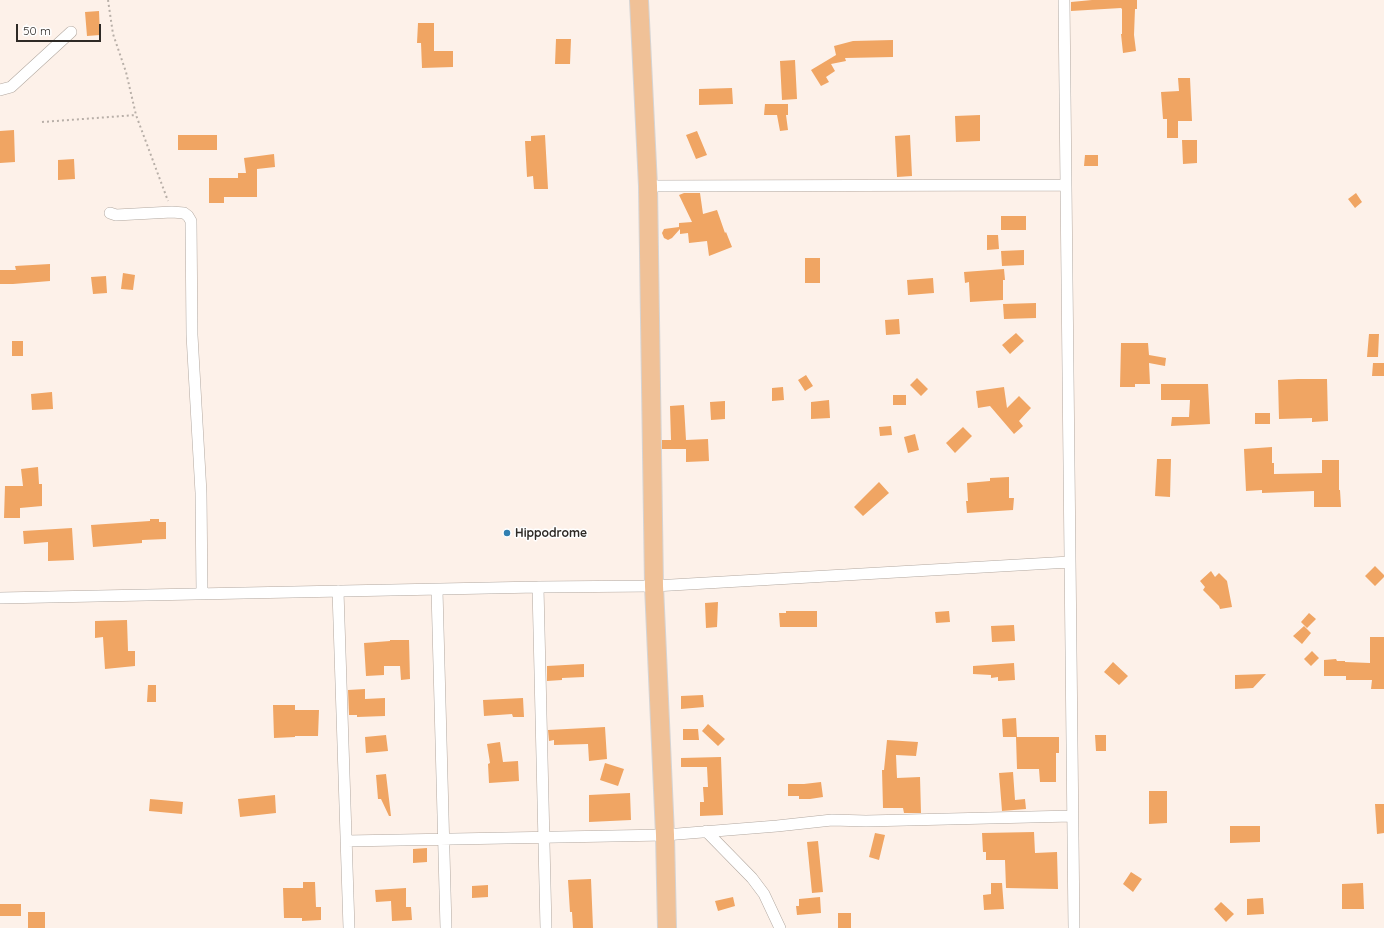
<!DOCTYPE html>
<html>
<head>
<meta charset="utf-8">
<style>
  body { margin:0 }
  #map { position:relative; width:1384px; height:928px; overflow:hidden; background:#fdf1e9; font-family:Quicksand,sans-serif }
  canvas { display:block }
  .scale { position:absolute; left:16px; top:24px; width:85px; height:18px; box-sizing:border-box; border:2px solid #2e2a26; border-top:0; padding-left:5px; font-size:12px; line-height:14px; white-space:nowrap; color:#2e2a26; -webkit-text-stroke:3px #fff; paint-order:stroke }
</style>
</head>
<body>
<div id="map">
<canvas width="1384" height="928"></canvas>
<div class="scale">50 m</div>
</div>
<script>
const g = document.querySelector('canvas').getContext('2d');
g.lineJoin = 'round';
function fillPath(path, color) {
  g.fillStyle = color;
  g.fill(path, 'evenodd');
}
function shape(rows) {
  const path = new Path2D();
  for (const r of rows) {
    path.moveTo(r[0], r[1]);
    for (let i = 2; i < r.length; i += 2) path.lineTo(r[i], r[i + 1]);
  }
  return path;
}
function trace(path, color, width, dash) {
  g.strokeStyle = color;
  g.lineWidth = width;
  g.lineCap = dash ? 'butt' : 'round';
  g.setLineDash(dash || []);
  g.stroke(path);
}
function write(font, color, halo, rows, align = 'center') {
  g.font = font + ' Quicksand,sans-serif';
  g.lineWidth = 3;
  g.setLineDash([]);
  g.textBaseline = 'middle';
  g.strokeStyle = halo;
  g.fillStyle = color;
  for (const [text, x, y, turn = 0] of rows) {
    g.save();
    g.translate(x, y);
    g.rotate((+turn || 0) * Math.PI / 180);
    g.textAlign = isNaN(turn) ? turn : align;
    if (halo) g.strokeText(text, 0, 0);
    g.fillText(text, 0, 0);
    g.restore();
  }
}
const building = shape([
  [1092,0,1137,0,1137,9,1135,9,1134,35,1136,51,1123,53,1121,34,1122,34,1122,9,1121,8,1071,11,1071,2],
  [99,11,100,35,87,36,85,12],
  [418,23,434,23,434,51,453,51,453,67,422,68,421,43,417,43],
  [556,39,571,39,570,64,555,64],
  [893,40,893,57,845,58,846,61,831,64,835,71,826,77,829,82,821,86,811,70,836,55,834,46,853,41],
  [795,60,797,99,782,100,780,61],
  [1178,78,1190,78,1192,121,1178,121,1178,138,1167,138,1167,119,1163,119,1161,92,1179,91],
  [732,88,733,104,699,105,699,89],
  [765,104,788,104,788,115,786,115,788,130,780,131,777,115,764,115],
  [980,115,980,141,956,142,955,116],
  [14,130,15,162,0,163,0,131],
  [697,131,707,155,696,159,686,135],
  [178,135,217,135,217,150,178,150],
  [545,135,548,189,534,189,533,176,527,177,525,141,531,141,531,136],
  [910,135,912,176,897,177,895,136],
  [1182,140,1197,140,1197,163,1183,164],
  [274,154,275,167,257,169,257,197,224,197,224,203,209,203,209,178,238,178,238,173,246,173,244,158],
  [1085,155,1098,155,1098,166,1084,166],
  [74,159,75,179,58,180,58,160],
  [684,193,700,193,703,214,717,210,725,233,726,232,732,247,709,256,707,241,689,243,688,233,680,234,680,229,672,238,668,240,664,238,662,233,664,229,679,227,679,223,692,222,679,195],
  [1356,193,1362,202,1355,208,1348,199],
  [1001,216,1026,216,1026,230,1001,230],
  [987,235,998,235,999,249,987,250],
  [1024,250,1024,265,1002,266,1001,251],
  [805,258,820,258,820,283,805,283],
  [50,264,50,281,13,284,0,284,0,270,16,270,15,266],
  [1004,269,1005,280,1003,280,1003,300,970,302,969,282,965,283,964,272],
  [123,273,135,275,133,290,121,289],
  [106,276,107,293,93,294,91,277],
  [933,278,934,293,908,295,907,280],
  [1036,303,1036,318,1004,319,1003,304],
  [899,319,900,334,886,335,885,320],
  [1016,333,1024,341,1010,354,1002,345],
  [1369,334,1379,334,1378,357,1367,357],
  [12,341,23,341,23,356,12,356],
  [1121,343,1148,343,1149,355,1166,358,1165,366,1149,363,1150,384,1135,384,1135,387,1120,387],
  [1373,363,1384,363,1384,376,1372,376],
  [806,375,813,386,805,391,798,380],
  [917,378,928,389,921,396,910,385],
  [1298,379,1327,379,1328,421,1312,422,1312,418,1279,419,1278,380],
  [1161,384,1208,384,1210,424,1171,426,1172,417,1189,417,1190,400,1161,400],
  [783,387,784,400,772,401,772,388],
  [1004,387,1007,408,1019,396,1031,408,1019,421,1023,426,1014,434,990,406,978,408,976,391],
  [52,392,53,409,32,410,31,394],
  [893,395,906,395,906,405,893,405],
  [829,400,830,418,811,419,811,402],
  [725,401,725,419,711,420,710,402],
  [684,405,686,440,708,439,709,461,686,462,686,449,662,449,662,440,671,440,670,406],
  [1255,413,1270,413,1270,424,1255,424],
  [891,426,892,435,880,436,879,427],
  [963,427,972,436,955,453,946,443],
  [915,434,919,450,908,453,904,437],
  [1272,447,1272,463,1274,463,1274,474,1322,473,1322,460,1339,460,1339,490,1340,490,1341,507,1314,507,1314,491,1262,493,1262,490,1246,491,1244,449],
  [1157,459,1171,459,1170,497,1155,496],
  [38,467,39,484,42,484,42,506,20,508,20,518,4,518,5,486,23,486,21,469],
  [1009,477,1009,498,1014,498,1013,510,967,513,966,501,968,501,967,483,990,481,990,478],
  [879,482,889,493,863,516,854,507],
  [150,519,159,519,159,522,166,522,166,539,142,540,142,543,93,547,91,525,150,521],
  [72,528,74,560,48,561,48,542,24,544,23,531],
  [1375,566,1384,575,1384,577,1375,586,1365,576],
  [1211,571,1215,577,1219,573,1227,581,1232,607,1220,609,1219,606,1203,590,1205,587,1200,581],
  [718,602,717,627,706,628,705,603],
  [786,611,817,611,817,627,780,627,779,613,786,613],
  [949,611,950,622,936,623,935,612],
  [1309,613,1316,619,1307,628,1301,622],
  [127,620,128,651,135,651,135,666,105,669,103,637,95,638,95,621],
  [1014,625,1015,641,992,642,991,626],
  [1304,626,1311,633,1302,644,1293,636],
  [1370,637,1384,637,1384,689,1371,689,1372,680,1346,680,1346,676,1324,676,1324,660,1336,659,1337,661,1345,661,1345,662,1370,663],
  [390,640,409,640,410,679,401,680,400,666,384,666,384,675,366,676,364,643,390,641],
  [1312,651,1319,658,1311,666,1304,659],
  [1113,662,1128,676,1119,685,1104,672],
  [1014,663,1015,680,998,681,998,677,991,678,991,675,973,674,973,666],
  [584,664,584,677,562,678,562,680,547,681,547,666],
  [1266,674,1253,688,1235,689,1235,675],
  [148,685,156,685,156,702,147,702],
  [365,689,365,699,385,698,385,716,357,717,357,715,349,715,348,690],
  [703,695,704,707,681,709,681,696],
  [523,698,524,717,513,717,512,714,484,716,483,700],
  [273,705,295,705,295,710,319,710,318,736,295,736,295,737,274,738],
  [1016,718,1017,737,1003,737,1002,719],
  [708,724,725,739,718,746,702,731],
  [605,727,607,759,589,761,588,744,554,745,554,740,549,741,548,730],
  [683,729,698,729,699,740,683,740],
  [386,735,388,751,366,753,365,737],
  [1095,735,1106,735,1106,751,1096,751],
  [1016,737,1059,737,1059,753,1056,753,1056,782,1040,782,1039,769,1017,769],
  [887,740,918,742,916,756,896,755,897,778,920,777,921,813,904,813,903,808,883,808,882,770,884,770],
  [500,742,503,762,518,761,519,781,489,783,488,764,490,763,487,744],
  [721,757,723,815,700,816,700,802,704,802,703,787,708,787,707,767,681,767,681,758],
  [605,763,624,769,618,786,600,780],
  [1013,772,1015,800,1025,799,1026,809,1002,811,999,773],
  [386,774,391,816,389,816,381,799,378,799,376,775],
  [821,782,823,797,810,799,799,799,799,796,788,796,788,784,804,784],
  [1149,791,1167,791,1167,823,1149,824],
  [630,793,631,820,589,822,589,795],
  [275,795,276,813,240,817,238,799],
  [150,799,183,802,182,814,149,811],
  [1375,804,1384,804,1384,833,1377,834],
  [1230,826,1260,826,1260,842,1230,843],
  [1034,832,1035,853,1057,852,1058,889,1006,888,1005,860,986,860,986,852,983,852,982,833],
  [875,833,885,835,879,860,869,857],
  [818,841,823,892,812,893,807,842],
  [427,848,427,862,413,863,413,849],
  [1131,872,1142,879,1133,892,1123,884],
  [591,879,593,928,573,928,572,912,570,912,568,880],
  [303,882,315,882,316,907,321,907,321,920,302,921,302,918,284,918,283,888,303,888],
  [991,883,1002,883,1004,909,984,910,983,895,991,894],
  [1363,883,1364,909,1342,909,1342,884],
  [488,885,488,897,472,898,472,886],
  [406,888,406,907,411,907,412,920,392,921,391,901,376,902,375,890],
  [733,897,735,906,718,911,715,901],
  [820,897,821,913,797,915,796,906,799,906,799,899],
  [1263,898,1264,914,1247,915,1247,899],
  [1221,902,1234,914,1226,922,1214,909],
  [0,904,21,904,21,916,0,916],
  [28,912,45,912,45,928,28,928],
  [838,913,851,913,851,928,838,928]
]);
const path = shape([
  [108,0,113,34,126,72,136,115,168,201],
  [42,122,136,115]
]);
const street = shape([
  [1064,0,1074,928],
  [0,90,11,87,71,32],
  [648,186,1066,185],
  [110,213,116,215,172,212,184,213,188,216,191,221,192,335,201,493,202,594],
  [538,587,546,928],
  [437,590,446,928],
  [338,591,349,928],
  [0,598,538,587,654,586,1070,562],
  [706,831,752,878,764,894,780,928],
  [347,841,665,835,777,826,832,820,866,821,1072,816]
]);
const primary = shape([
  [639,0,648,186,654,586,665,835,667,928]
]);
const markers = [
  [507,533,4,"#317fb1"]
];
const poiNames = [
  ["Hippodrome",515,533]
];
fillPath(building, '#f0a563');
trace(street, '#b2a8a0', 12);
trace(primary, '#d5d4d4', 20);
trace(path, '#b8afa8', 2, [2, 3]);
trace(street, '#fff', 11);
trace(primary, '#f0c197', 18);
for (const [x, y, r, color] of markers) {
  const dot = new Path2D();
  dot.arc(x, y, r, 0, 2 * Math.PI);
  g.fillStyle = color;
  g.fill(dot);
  trace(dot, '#fff', 1.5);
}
write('bold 12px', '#2e2a26', '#fff', poiNames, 'left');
</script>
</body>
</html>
